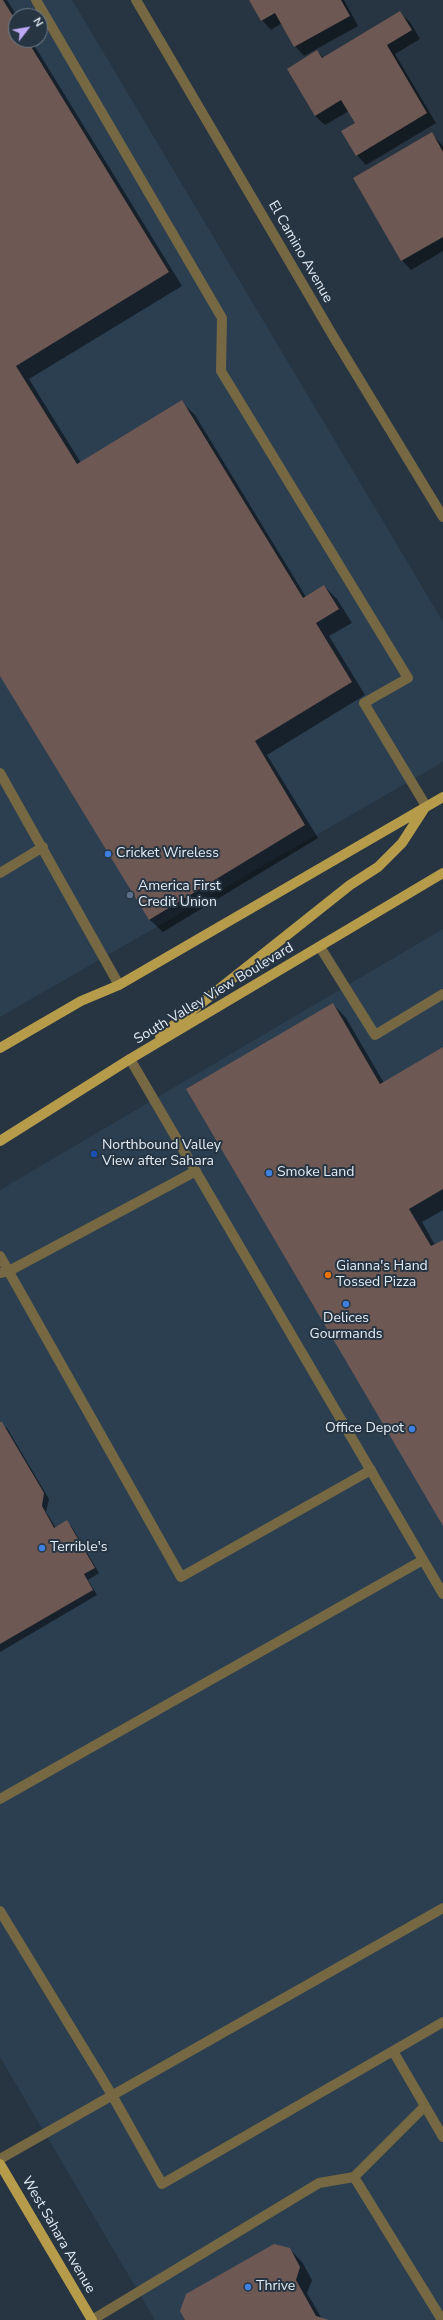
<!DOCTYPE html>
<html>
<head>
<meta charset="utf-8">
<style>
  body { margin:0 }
  #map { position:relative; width:443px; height:2320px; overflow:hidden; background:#273542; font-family:"Nunito Sans",sans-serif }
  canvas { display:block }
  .north { position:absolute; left:8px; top:8px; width:40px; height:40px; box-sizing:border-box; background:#273542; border:1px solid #727e8a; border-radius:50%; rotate:59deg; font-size:11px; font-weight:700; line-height:16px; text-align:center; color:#e3ecf5 }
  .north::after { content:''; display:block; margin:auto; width:14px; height:18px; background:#bea9f5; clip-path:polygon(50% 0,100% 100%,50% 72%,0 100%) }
</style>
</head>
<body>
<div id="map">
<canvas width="443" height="2320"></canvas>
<div class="north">N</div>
</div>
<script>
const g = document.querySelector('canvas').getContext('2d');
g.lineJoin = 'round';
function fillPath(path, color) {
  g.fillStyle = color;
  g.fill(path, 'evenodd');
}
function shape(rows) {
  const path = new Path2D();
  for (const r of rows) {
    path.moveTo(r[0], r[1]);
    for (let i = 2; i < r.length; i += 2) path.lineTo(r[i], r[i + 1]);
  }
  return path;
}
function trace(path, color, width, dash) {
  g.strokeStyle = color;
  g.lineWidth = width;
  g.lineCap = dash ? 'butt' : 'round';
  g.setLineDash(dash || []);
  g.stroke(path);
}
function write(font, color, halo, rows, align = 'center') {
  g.font = font + ' "Nunito Sans",sans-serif';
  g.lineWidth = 4;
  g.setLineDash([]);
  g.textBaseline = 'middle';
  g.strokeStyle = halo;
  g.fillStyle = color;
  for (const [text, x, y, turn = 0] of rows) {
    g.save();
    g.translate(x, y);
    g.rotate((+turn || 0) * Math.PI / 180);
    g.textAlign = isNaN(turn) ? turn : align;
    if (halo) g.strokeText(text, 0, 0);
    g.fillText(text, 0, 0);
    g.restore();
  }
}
const built = shape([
  [0,0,72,0,443,622,443,762,0,1017],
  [16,16,40,16,40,40,16,40],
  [443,929,443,2320,155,2320,0,2057,0,1190]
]);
const shadow = shape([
  [0,0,7,0,17,16,16,40,31,40,182,286,29,379,81,463,182,402,195,415,306,597,324,586,337,599,352,623,329,636,365,695,267,755,318,838,163,932,149,919,0,675],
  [251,0,344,0,358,26,304,56,295,46,282,23,271,30,262,20],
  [400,13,410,22,420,39,395,54,436,123,366,165,357,155,356,123,349,111,325,125,315,116,317,51,324,58],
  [432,134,443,146,443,251,411,270,402,260],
  [333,1004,346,1018,384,1083,443,1048,443,1210,422,1222,435,1245,443,1241,443,1524],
  [0,1423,7,1428,49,1499,46,1512,56,1528,67,1522,72,1527,99,1573,88,1580,97,1595,0,1652],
  [290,2249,302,2262,312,2280,307,2293,322,2319,327,2320,187,2320]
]);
const building = shape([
  [0,0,3,0,16,21,16,40,27,40,169,272,16,366,77,464,182,400,303,598,324,585,339,609,316,623,352,682,255,741,305,825,149,920,0,676],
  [249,0,341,0,350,16,294,47,275,13,261,21],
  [400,11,412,30,387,45,427,113,356,156,341,131,355,123,341,100,315,116,287,69,317,50,322,58],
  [432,132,443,152,443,237,401,261,353,178],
  [333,1003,380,1084,443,1047,443,1189,409,1209,431,1246,443,1240,443,1526,186,1089],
  [0,1422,2,1422,44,1493,42,1506,54,1528,67,1520,95,1568,84,1574,93,1590,0,1644],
  [274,2244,290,2248,300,2267,296,2280,316,2316,329,2320,185,2320,180,2311,186,2294]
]);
const service = shape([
  [36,0,222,318,221,371,408,678,364,703,426,806],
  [0,773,119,985],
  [0,873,43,847],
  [320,947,375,1035,443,994],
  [130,1059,443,1594],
  [0,1256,181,1577,371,1470],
  [0,1273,9,1271,196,1171],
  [0,1799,423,1560],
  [0,1911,112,2095,162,2184,393,2051,443,2137],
  [393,2051,443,2022],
  [0,2159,443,1908],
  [354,2177,425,2106],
  [92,2320,319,2183,354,2177,442,2320]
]);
const minor = shape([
  [136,0,336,341,443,517]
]);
const primary = shape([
  [160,1036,350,885,378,867,402,843,424,809],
  [0,1048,81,1001,119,985,443,797],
  [0,1141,130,1059,443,873],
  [0,2164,92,2320]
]);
const markers = [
  [108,854,4,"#3f7fe0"],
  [130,895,4,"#5c6f8a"],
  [94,1154,4,"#1a4fb4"],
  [269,1173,4,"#3f7fe0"],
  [328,1275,4,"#e8710a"],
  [346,1304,4,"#3f7fe0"],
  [412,1429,4,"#3f7fe0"],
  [42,1548,4,"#3f7fe0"],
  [248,2287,4,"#3f7fe0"]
];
const streetNames = [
  ["El Camino Avenue",300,252,60],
  ["South Valley View Boulevard",214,994,-31],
  ["West Sahara Avenue",58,2235,60]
];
const poiNames = [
  ["Cricket Wireless",116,854],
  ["America First",138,887],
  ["Credit Union",138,903],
  ["Northbound Valley",102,1146],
  ["View after Sahara",102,1162],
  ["Smoke Land",277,1173],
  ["Gianna's Hand",336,1267],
  ["Tossed Pizza",336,1283],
  ["Delices",346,1319,"center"],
  ["Gourmands",346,1335,"center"],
  ["Office Depot",404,1429,"right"],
  ["Terrible's",50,1548],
  ["Thrive",256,2287]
];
fillPath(built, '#2b3f51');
fillPath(shadow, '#0007');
fillPath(building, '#6e5853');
trace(service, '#756843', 10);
trace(minor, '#756843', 10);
trace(primary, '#b59b4a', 10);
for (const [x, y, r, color] of markers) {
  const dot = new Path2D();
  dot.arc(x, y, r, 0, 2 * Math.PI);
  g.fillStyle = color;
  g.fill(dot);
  trace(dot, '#273542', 1.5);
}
write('14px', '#e3ecf5', '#273542', streetNames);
write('14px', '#e3ecf5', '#273542', poiNames, 'left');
</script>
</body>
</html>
